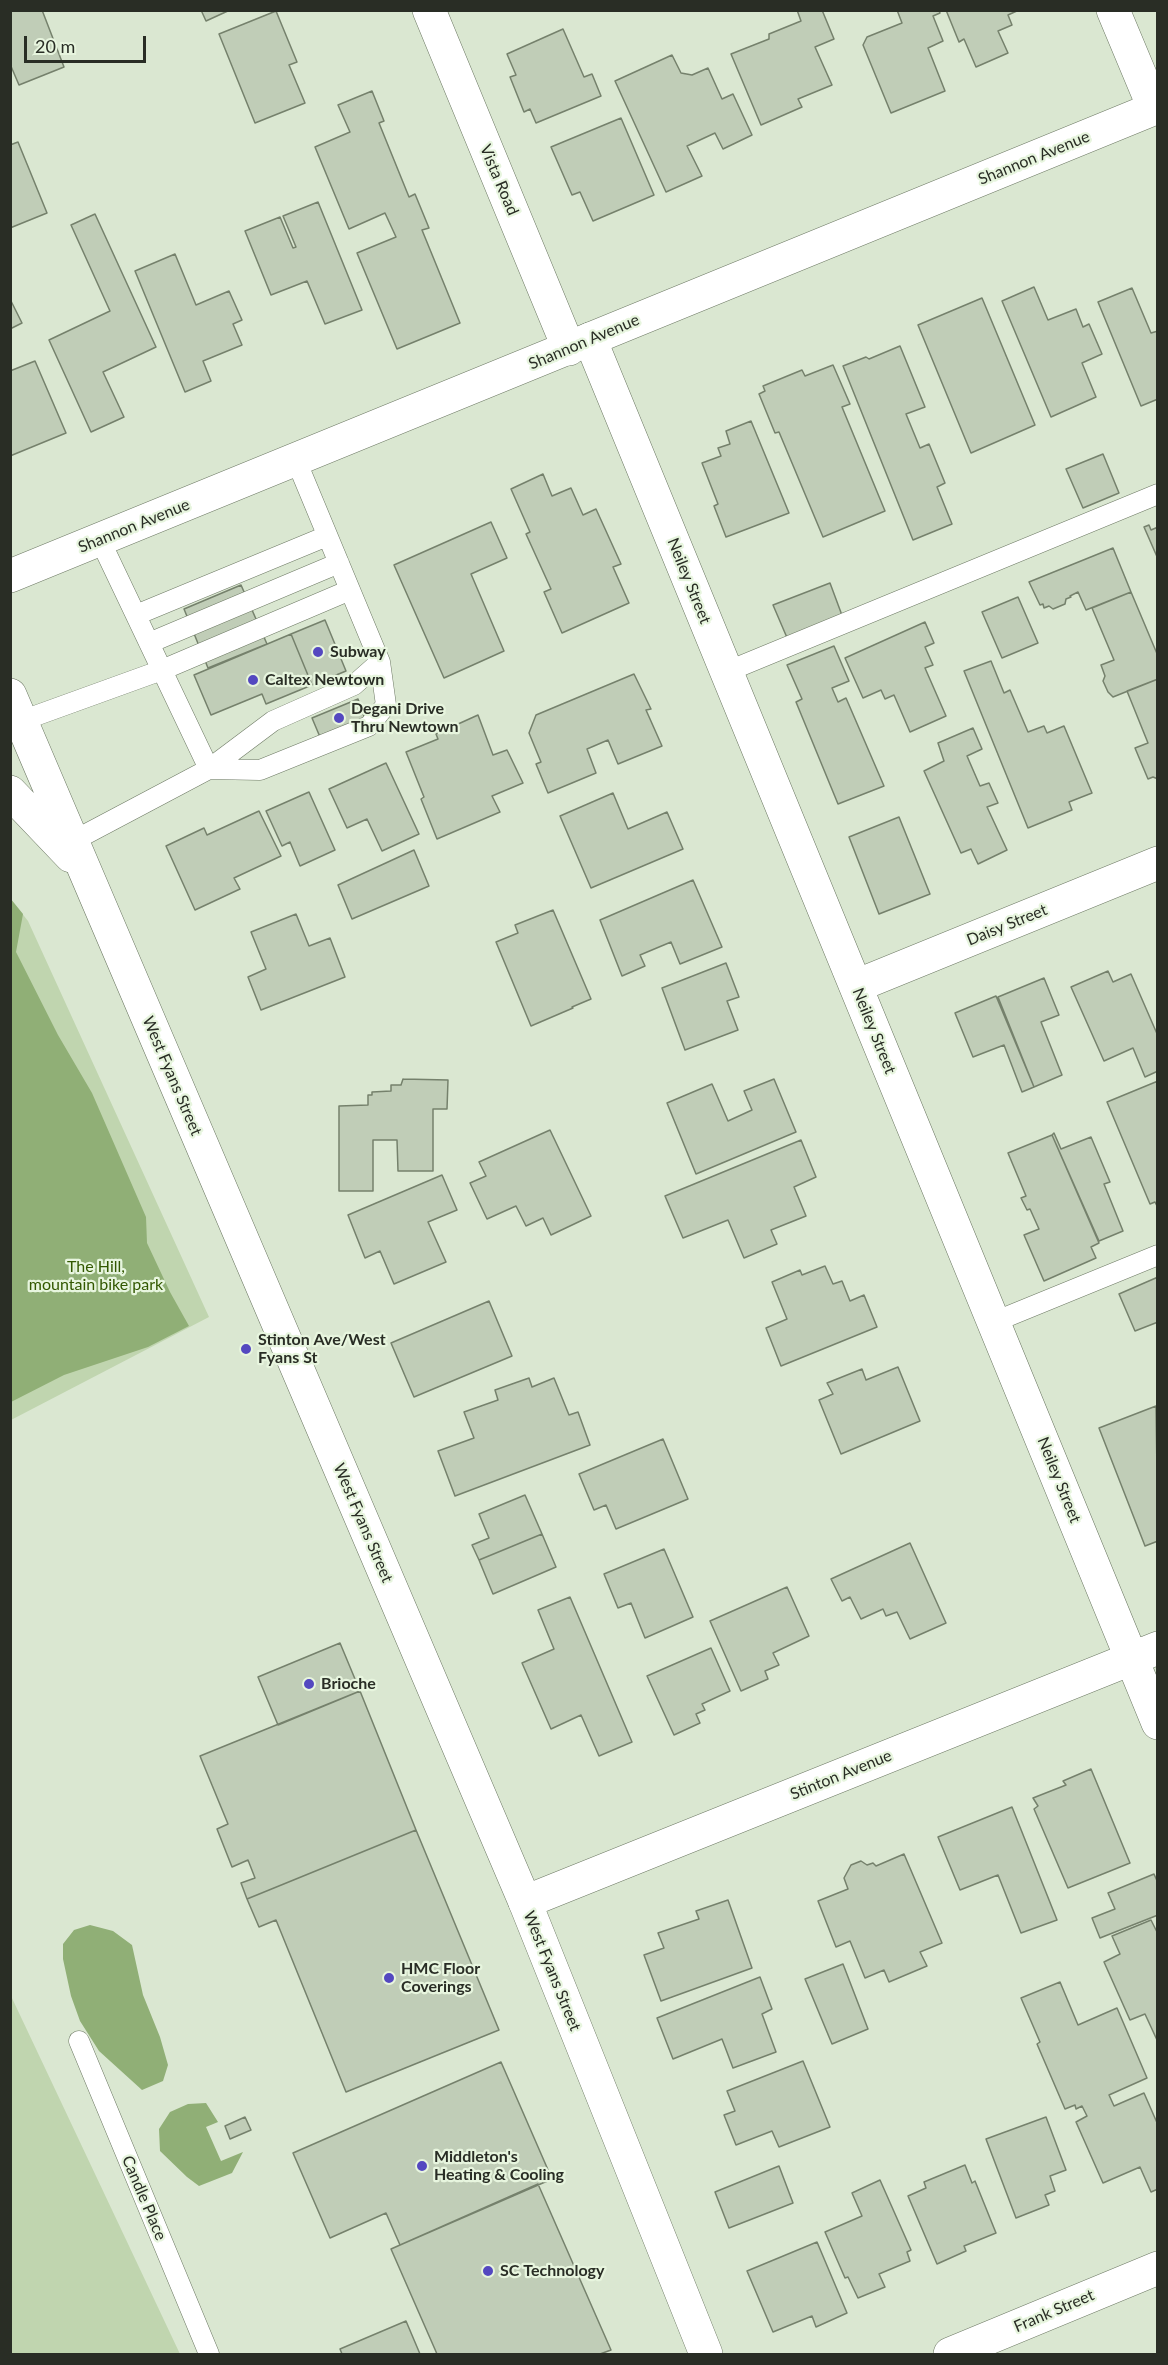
<!DOCTYPE html>
<html>
<head>
<meta charset="utf-8">
<style>
  body { margin:0 }
  #map { position:relative; width:1168px; height:2365px; overflow:hidden; background:#dae7d1; font-family:Lato,sans-serif }
  canvas { display:block }
  .frame { position:absolute; inset:0; border:12px solid #292d25; pointer-events:none }
  .scale { position:absolute; left:24px; top:36px; width:122px; height:27px; box-sizing:border-box; border:3px solid #292d25; border-top:0; padding-left:8px; font-size:18px; line-height:21px; white-space:nowrap; color:#292d25; -webkit-text-stroke:4px #e7f5de; paint-order:stroke }
</style>
</head>
<body>
<div id="map">
<canvas width="1168" height="2365"></canvas>
<div class="frame"></div>
<div class="scale">20 m</div>
</div>
<script>
const g = document.querySelector('canvas').getContext('2d');
g.lineJoin = 'round';
function fillPath(path, color) {
  g.fillStyle = color;
  g.fill(path, 'evenodd');
}
function shape(rows) {
  const path = new Path2D();
  for (const r of rows) {
    path.moveTo(r[0], r[1]);
    for (let i = 2; i < r.length; i += 2) path.lineTo(r[i], r[i + 1]);
  }
  return path;
}
function trace(path, color, width, dash) {
  g.strokeStyle = color;
  g.lineWidth = width;
  g.lineCap = dash ? 'butt' : 'round';
  g.setLineDash(dash || []);
  g.stroke(path);
}
function write(font, color, halo, rows, align = 'center') {
  g.font = font + ' Lato,sans-serif';
  g.lineWidth = 4.5;
  g.setLineDash([]);
  g.textBaseline = 'middle';
  g.strokeStyle = halo;
  g.fillStyle = color;
  for (const [text, x, y, turn = 0] of rows) {
    g.save();
    g.translate(x, y);
    g.rotate((+turn || 0) * Math.PI / 180);
    g.textAlign = isNaN(turn) ? turn : align;
    if (halo) g.strokeText(text, 0, 0);
    g.fillText(text, 0, 0);
    g.restore();
  }
}
const green = shape([
  [10,898,28,921,209,1317,11,1420],
  [10,1996,11,1996,180,2354,11,2354]
]);
const forest = shape([
  [10,898,23,914,16,952,58,1035,92,1093,146,1217,147,1243,170,1292,189,1326,148,1347,64,1375,11,1402],
  [90,1925,113,1931,132,1945,143,1995,160,2037,168,2065,163,2081,142,2090,99,2051,80,2021,71,1996,63,1959,63,1944,74,1930],
  [206,2103,218,2122,206,2127,221,2161,243,2152,232,2173,199,2186,187,2177,160,2151,159,2129,170,2112,188,2104]
]);
const building = shape([
  [10,10,42,10,64,67,19,85,10,64,10,10],
  [201,10,230,10,206,21,201,10],
  [797,10,822,10,834,39,815,47,832,85,798,99,802,107,761,125,731,54,769,39,769,34,801,21,797,10],
  [897,10,939,10,940,13,933,16,943,41,928,48,945,91,891,113,863,45,867,37,902,23,897,10],
  [946,10,1019,10,1008,15,1012,25,998,31,1008,53,976,67,964,39,959,42,946,10],
  [276,11,297,62,289,65,305,103,255,123,219,34,276,11],
  [563,29,584,77,592,74,601,96,536,123,530,109,524,112,510,77,516,75,507,54,563,29],
  [672,55,681,73,692,75,708,68,722,99,733,94,752,135,723,149,715,133,687,146,702,176,666,192,615,81,672,55],
  [372,91,384,121,379,123,409,197,415,194,429,228,422,230,460,323,397,349,357,253,396,237,385,213,349,229,315,147,350,132,338,105,372,91],
  [621,118,654,195,593,221,580,192,572,195,551,147,621,118],
  [18,142,47,213,10,228,10,145,18,142],
  [318,202,362,310,325,324,307,281,271,295,245,231,280,217,293,248,296,247,283,216,318,202],
  [95,214,156,347,103,372,124,417,91,432,49,340,110,311,71,225,95,214],
  [175,254,196,305,229,291,242,320,233,324,242,345,203,361,211,381,185,392,135,271,175,254],
  [1034,287,1048,320,1076,309,1083,327,1089,324,1102,354,1082,363,1096,397,1051,417,1002,301,1034,287],
  [1132,288,1151,333,1158,331,1158,399,1141,406,1098,302,1132,288],
  [982,298,1035,425,971,453,918,325,982,298],
  [10,299,22,323,10,329,10,299],
  [900,346,925,407,906,414,920,448,929,444,945,483,937,487,952,524,913,540,843,366,866,357,869,359,900,346],
  [35,361,66,433,10,456,10,371,35,361],
  [833,365,850,404,842,407,885,511,823,537,779,432,775,433,759,394,765,391,763,386,802,370,805,376,833,365],
  [751,421,789,513,726,537,714,506,718,504,702,463,721,456,718,448,730,444,726,431,751,421],
  [1103,454,1119,493,1083,508,1066,469,1103,454],
  [543,474,552,496,571,488,583,515,596,509,621,564,613,567,629,603,562,633,544,592,551,589,526,534,530,532,511,489,543,474],
  [491,522,507,558,471,574,504,651,444,678,394,565,491,522],
  [1149,525,1151,530,1158,527,1158,559,1144,527,1149,525],
  [1113,548,1131,592,1086,610,1078,592,1070,596,1071,597,1066,599,1065,604,1053,609,1049,606,1044,608,1043,604,1040,605,1029,582,1113,548],
  [830,583,843,618,788,640,773,605,830,583],
  [241,585,267,644,208,668,184,609,241,585],
  [1131,592,1158,656,1158,679,1113,697,1108,692,1103,681,1105,676,1101,665,1114,660,1092,608,1131,592],
  [1018,597,1038,643,1002,658,982,612,1018,597],
  [325,620,346,671,312,685,291,634,325,620],
  [925,622,934,643,925,647,933,665,925,668,946,716,910,732,894,695,885,699,881,690,863,698,845,658,925,622],
  [291,634,312,685,266,704,262,694,211,715,194,675,291,634],
  [834,646,849,681,832,688,838,702,846,698,884,786,838,804,796,702,802,699,787,665,834,646],
  [991,661,1004,693,1010,690,1028,732,1044,726,1047,733,1064,726,1092,793,1069,802,1072,810,1028,828,964,671,991,661],
  [634,674,651,709,646,710,662,746,618,764,608,740,587,749,596,773,548,793,536,764,541,762,529,733,536,715,634,674],
  [1158,679,1158,779,1153,777,1148,779,1135,748,1148,743,1127,691,1158,679],
  [358,699,365,719,320,737,312,718,358,699],
  [478,715,493,755,507,750,523,783,492,796,500,812,437,839,421,799,424,797,406,752,438,739,436,734,478,715],
  [973,728,982,749,967,756,980,786,989,783,998,803,987,807,1007,850,978,864,971,849,961,853,924,771,944,761,938,743,973,728],
  [386,763,419,834,382,851,367,819,347,828,329,789,386,763],
  [309,792,335,850,300,866,290,842,282,846,266,811,309,792],
  [613,793,628,829,667,812,683,849,591,888,560,816,613,793],
  [259,811,281,856,234,878,240,889,195,910,166,846,204,828,207,835,259,811],
  [899,817,930,894,879,914,849,837,899,817],
  [414,850,429,886,352,919,338,885,414,850],
  [693,880,722,947,680,964,671,942,640,955,645,966,622,976,600,920,693,880],
  [553,910,591,999,572,1007,573,1008,531,1026,496,942,518,933,515,925,553,910],
  [296,914,309,946,330,938,345,977,261,1010,248,977,266,969,251,932,296,914],
  [726,963,739,997,727,1001,738,1030,685,1050,662,988,726,963],
  [1108,971,1113,982,1131,974,1158,1036,1158,1071,1145,1077,1133,1048,1104,1061,1071,987,1108,971],
  [1044,978,1059,1015,1041,1022,1062,1075,1034,1087,998,997,1044,978],
  [996,996,1034,1087,1022,1092,1004,1045,973,1057,955,1013,996,996],
  [403,1079,448,1080,447,1109,433,1109,433,1171,398,1171,397,1140,373,1140,373,1191,339,1191,339,1106,368,1105,368,1095,372,1095,372,1092,391,1091,391,1085,401,1085,403,1079],
  [774,1079,796,1132,696,1174,667,1103,712,1084,728,1121,752,1110,744,1091,774,1079],
  [1158,1081,1158,1208,1155,1202,1150,1204,1107,1102,1158,1081],
  [550,1130,591,1216,551,1235,543,1218,526,1226,516,1206,487,1219,470,1183,486,1176,479,1162,550,1130],
  [1054,1133,1061,1149,1091,1137,1110,1182,1104,1184,1123,1231,1099,1241,1052,1135,1054,1133],
  [1052,1135,1099,1243,1091,1247,1096,1258,1044,1281,1024,1235,1039,1229,1030,1209,1027,1210,1021,1198,1026,1196,1008,1153,1052,1135],
  [801,1140,816,1177,794,1187,806,1216,771,1230,777,1244,744,1258,728,1220,683,1238,665,1196,801,1140],
  [442,1175,457,1210,428,1222,446,1262,394,1284,380,1251,365,1258,348,1215,442,1175],
  [825,1266,833,1284,842,1281,850,1301,864,1295,877,1327,781,1366,766,1328,787,1319,772,1282,800,1270,802,1275,825,1266],
  [1158,1277,1158,1322,1135,1331,1119,1294,1158,1277],
  [489,1301,512,1356,414,1397,391,1343,489,1301],
  [898,1367,920,1421,841,1454,819,1400,833,1394,827,1383,862,1369,866,1380,898,1367],
  [529,1378,532,1387,554,1378,569,1415,578,1412,590,1445,455,1496,438,1451,474,1438,464,1412,498,1400,495,1390,529,1378],
  [1156,1406,1158,1541,1145,1546,1099,1428,1156,1406],
  [663,1439,688,1499,616,1529,606,1505,594,1510,579,1474,663,1439],
  [525,1495,542,1534,479,1560,472,1545,489,1538,479,1514,525,1495],
  [542,1534,556,1567,493,1594,479,1560,542,1534],
  [910,1543,946,1623,910,1639,897,1612,886,1616,883,1609,861,1619,850,1597,842,1601,831,1579,910,1543],
  [664,1549,693,1617,645,1638,631,1603,618,1608,604,1574,664,1549],
  [787,1587,809,1636,773,1653,779,1665,765,1671,768,1679,741,1691,710,1621,787,1587],
  [570,1597,632,1742,599,1756,581,1715,551,1729,522,1663,554,1649,538,1610,570,1597],
  [340,1643,360,1691,278,1725,258,1677,340,1643],
  [711,1648,730,1691,702,1704,705,1710,696,1714,700,1723,674,1735,647,1676,711,1648],
  [360,1691,416,1830,247,1899,241,1883,255,1878,248,1860,232,1867,217,1829,228,1824,200,1756,360,1691],
  [1091,1769,1130,1863,1068,1888,1034,1809,1038,1806,1033,1798,1066,1785,1063,1781,1091,1769],
  [1012,1807,1057,1920,1021,1933,998,1875,960,1890,938,1837,1012,1807],
  [416,1830,499,2030,346,2092,276,1920,259,1927,247,1899,416,1830],
  [904,1854,942,1943,920,1952,927,1966,889,1982,884,1970,865,1978,850,1941,836,1947,818,1901,848,1889,844,1878,851,1865,861,1861,867,1865,873,1863,876,1866,904,1854],
  [1154,1874,1158,1883,1158,1915,1100,1938,1092,1918,1115,1909,1108,1893,1154,1874],
  [728,1900,752,1968,661,2001,644,1955,664,1948,658,1933,699,1919,696,1911,728,1900],
  [1151,1920,1158,1934,1157,2040,1145,2014,1130,2020,1104,1962,1120,1954,1112,1936,1151,1920],
  [843,1964,868,2029,832,2044,805,1979,843,1964],
  [760,1977,772,2009,762,2014,776,2052,733,2068,722,2039,673,2059,657,2018,760,1977],
  [1060,1982,1078,2025,1117,2008,1147,2078,1109,2095,1114,2106,1144,2093,1158,2125,1158,2189,1151,2192,1140,2167,1103,2183,1076,2122,1087,2116,1082,2106,1076,2109,1075,2105,1065,2109,1037,2044,1040,2042,1021,1998,1060,1982],
  [803,2061,830,2127,779,2147,772,2131,736,2145,724,2115,735,2111,727,2091,803,2061],
  [501,2062,552,2179,400,2245,386,2213,330,2238,293,2153,501,2062],
  [245,2117,251,2130,230,2139,225,2126,245,2117],
  [1046,2117,1066,2170,1050,2176,1055,2191,1045,2195,1049,2205,1016,2218,986,2139,1046,2117],
  [965,2165,972,2183,975,2181,996,2233,964,2246,966,2251,937,2264,908,2196,926,2188,924,2182,965,2165],
  [779,2166,793,2203,729,2228,715,2192,779,2166],
  [880,2180,911,2250,907,2252,910,2261,879,2274,885,2287,858,2298,848,2277,845,2278,825,2232,862,2216,852,2193,880,2180],
  [538,2184,611,2350,600,2354,437,2354,391,2249,538,2184],
  [817,2242,847,2313,816,2327,812,2316,773,2332,747,2271,817,2242],
  [406,2321,420,2354,342,2354,340,2349,406,2321]
]);
const service = shape([
  [100,540,209,769,273,721,354,685,380,662],
  [136,615,327,536],
  [149,643,339,563],
  [726,672,1158,494],
  [21,721,162,670,350,590],
  [73,841,209,769,260,770,369,726,386,705,380,662,296,460],
  [994,1322,1158,1255],
  [79,2041,209,2354]
]);
const minor = shape([
  [429,10,569,349],
  [1113,10,1154,108],
  [590,339,1158,1723],
  [856,986,1158,863],
  [525,1902,1158,1648],
  [950,2354,1158,2268]
]);
const secondary = shape([
  [10,576,1158,107],
  [10,695,525,1902,706,2354],
  [10,792,71,856]
]);
const markers = [
  [318,652,6,"#5448c0"],
  [253,680,6,"#5448c0"],
  [339,718,6,"#5448c0"],
  [246,1349,6,"#5448c0"],
  [309,1684,6,"#5448c0"],
  [389,1978,6,"#5448c0"],
  [422,2166,6,"#5448c0"],
  [488,2271,6,"#5448c0"]
];
const streetNames = [
  ["Shannon Avenue",1034,158,-22],
  ["Vista Road",499,180,67],
  ["Shannon Avenue",584,342,-23],
  ["Shannon Avenue",134,526,-22],
  ["Neiley Street",689,581,68],
  ["Daisy Street",1007,925,-22],
  ["Neiley Street",874,1031,68],
  ["West Fyans Street",172,1076,67],
  ["Neiley Street",1059,1480,68],
  ["West Fyans Street",363,1523,67],
  ["Stinton Avenue",841,1775,-22],
  ["West Fyans Street",552,1971,68],
  ["Candle Place",144,2198,67],
  ["Frank Street",1054,2311,-23]
];
const poiNames = [
  ["Subway",330,652],
  ["Caltex Newtown",265,680],
  ["Degani Drive",351,709],
  ["Thru Newtown",351,727],
  ["Stinton Ave/West",258,1340],
  ["Fyans St",258,1358],
  ["Brioche",321,1684],
  ["HMC Floor",401,1969],
  ["Coverings",401,1987],
  ["Middleton's",434,2157],
  ["Heating & Cooling",434,2175],
  ["SC Technology",500,2271]
];
const parkNames = [
  ["The Hill,",96,1267],
  ["mountain bike park",96,1285]
];
fillPath(green, '#c0d5af');
fillPath(forest, '#90af76');
fillPath(building, '#c0cdb7');
trace(building, '#75816c', 1.5);
trace(service, '#6d7964', 21);
trace(minor, '#6d7964', 34);
trace(secondary, '#6d7964', 34);
trace(service, '#fff', 20);
trace(minor, '#fff', 33);
trace(secondary, '#fff', 33);
for (const [x, y, r, color] of markers) {
  const dot = new Path2D();
  dot.arc(x, y, r, 0, 2 * Math.PI);
  g.fillStyle = color;
  g.fill(dot);
  trace(dot, '#e7f5de', 2);
}
write('16px', '#292d25', '#e7f5de', streetNames);
write('bold 16px', '#292d25', '#e7f5de', poiNames, 'left');
write('16px', '#325800', '#e7f5de', parkNames);
</script>
</body>
</html>
